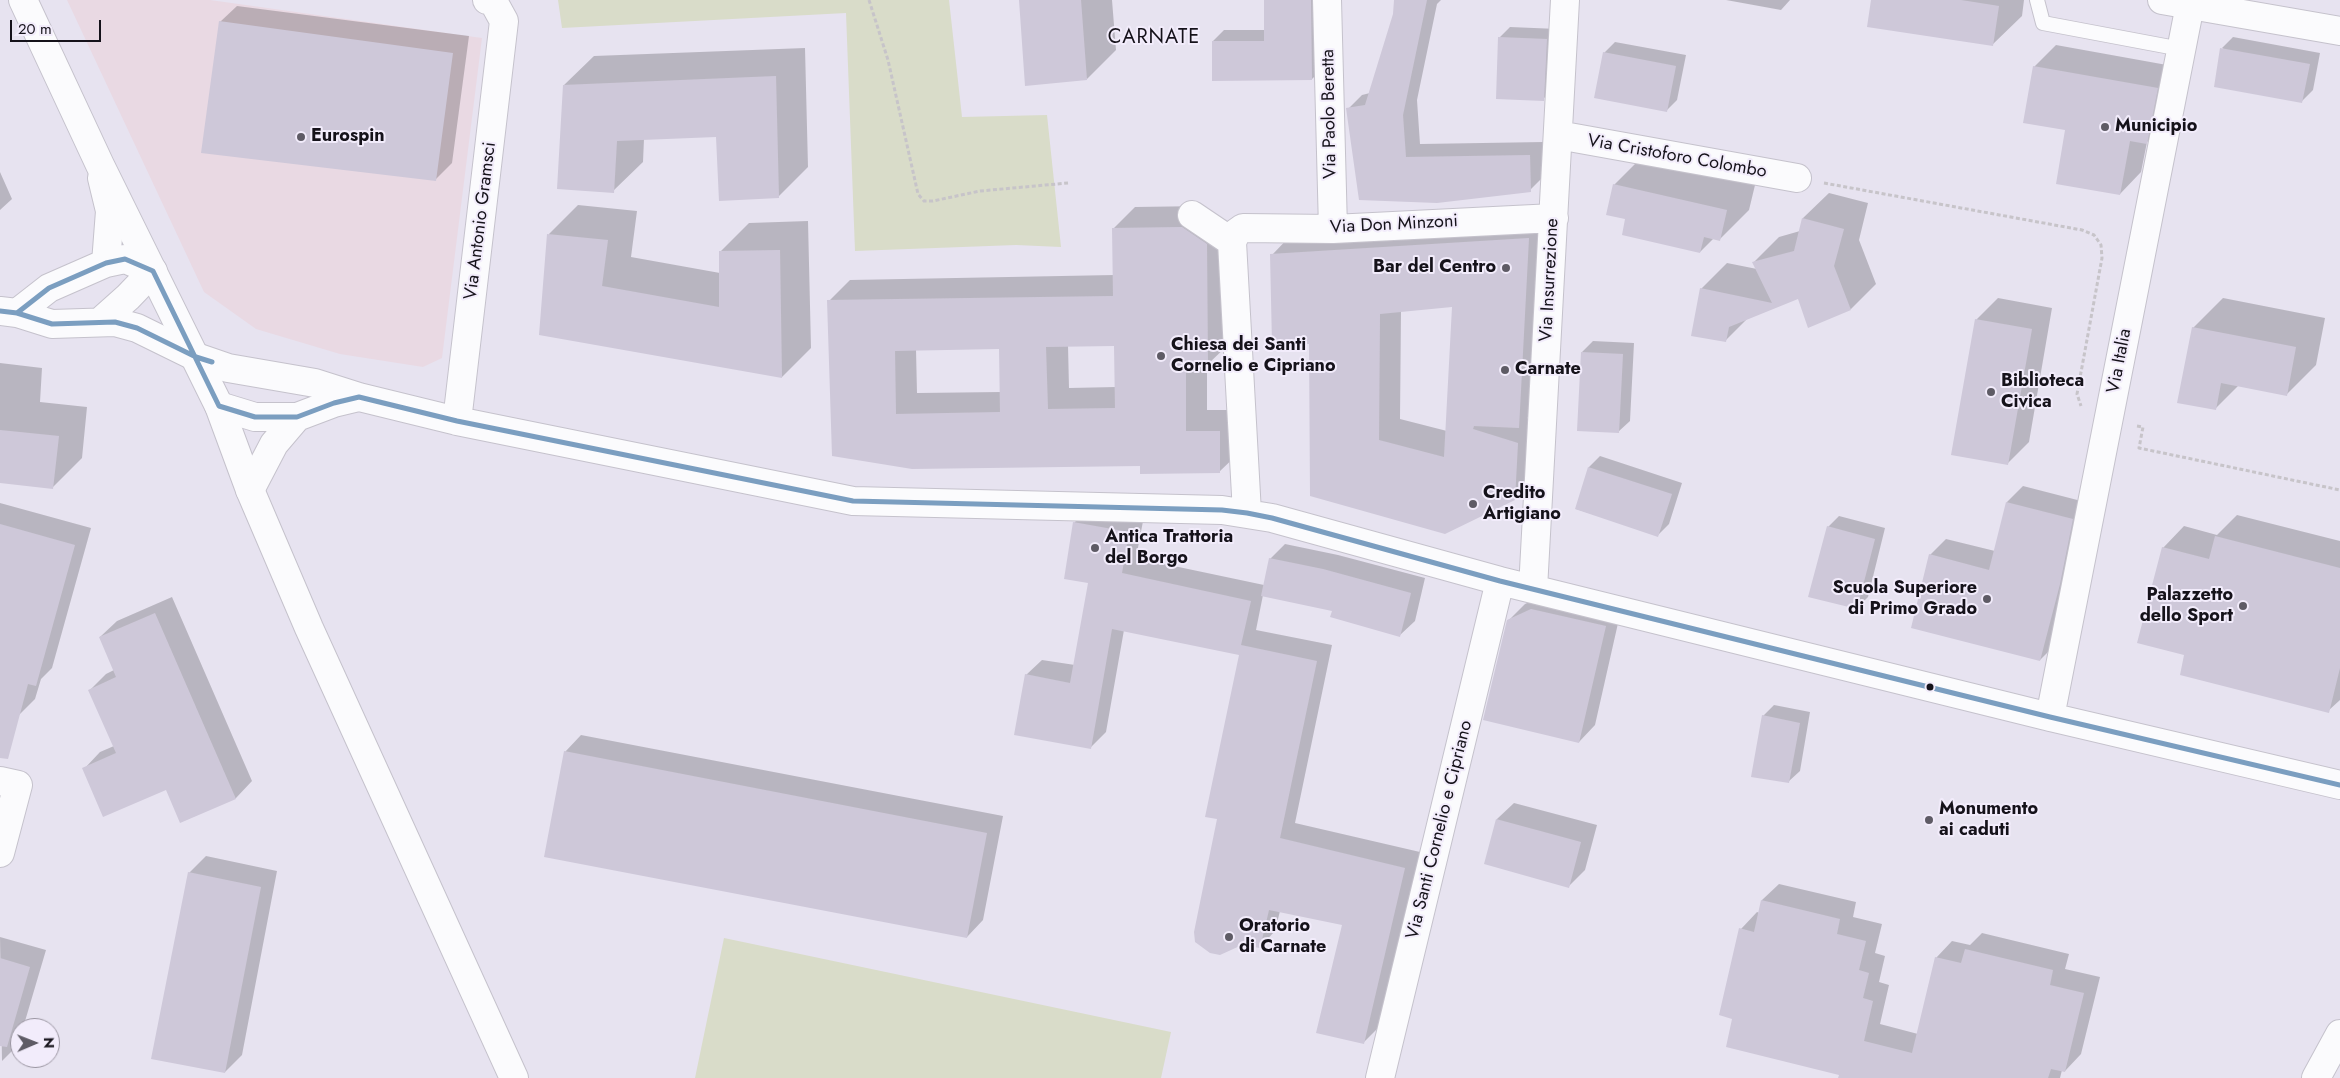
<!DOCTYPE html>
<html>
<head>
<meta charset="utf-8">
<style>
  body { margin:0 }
  #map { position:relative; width:2340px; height:1078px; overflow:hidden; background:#e7e3f0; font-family:Jost,sans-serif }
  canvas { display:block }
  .north { position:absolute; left:10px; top:1018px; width:50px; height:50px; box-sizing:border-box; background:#f2ecfb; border:1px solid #9a95a1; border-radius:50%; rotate:89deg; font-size:14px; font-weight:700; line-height:20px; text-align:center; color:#15121a }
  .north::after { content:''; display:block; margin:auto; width:18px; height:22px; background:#5e5b65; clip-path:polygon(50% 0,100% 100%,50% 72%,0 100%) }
  .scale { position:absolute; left:10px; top:20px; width:91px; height:22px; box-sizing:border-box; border:2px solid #15121a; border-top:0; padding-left:6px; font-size:15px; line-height:18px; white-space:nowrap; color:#15121a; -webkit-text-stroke:4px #f2ecfb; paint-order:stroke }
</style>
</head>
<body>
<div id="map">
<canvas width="2340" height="1078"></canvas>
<div class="north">N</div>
<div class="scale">20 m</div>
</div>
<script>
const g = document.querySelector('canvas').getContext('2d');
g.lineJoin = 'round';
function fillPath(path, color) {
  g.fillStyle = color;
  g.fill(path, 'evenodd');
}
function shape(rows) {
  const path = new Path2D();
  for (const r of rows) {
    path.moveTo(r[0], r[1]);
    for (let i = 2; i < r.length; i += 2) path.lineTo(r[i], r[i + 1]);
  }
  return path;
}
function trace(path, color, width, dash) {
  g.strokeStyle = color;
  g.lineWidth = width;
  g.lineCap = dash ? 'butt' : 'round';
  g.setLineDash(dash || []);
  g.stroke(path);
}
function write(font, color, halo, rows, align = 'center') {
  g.font = font + ' Jost,sans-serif';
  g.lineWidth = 4;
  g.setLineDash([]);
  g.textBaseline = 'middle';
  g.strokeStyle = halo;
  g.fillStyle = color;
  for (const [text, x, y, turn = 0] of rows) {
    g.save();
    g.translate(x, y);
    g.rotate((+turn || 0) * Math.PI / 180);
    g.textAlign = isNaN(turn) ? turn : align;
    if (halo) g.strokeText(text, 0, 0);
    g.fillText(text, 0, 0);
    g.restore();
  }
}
const commercial = shape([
  [67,0,210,0,482,38,442,358,423,367,340,354,256,329,204,292]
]);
const green = shape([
  [558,0,949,0,962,117,1047,115,1061,247,1016,245,855,251,846,13,562,28],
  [724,938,1171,1032,1161,1078,695,1078]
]);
const shadow = shape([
  [1020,0,1112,0,1116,50,1087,79],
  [1265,0,1323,0,1323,68,1312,79,1213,41,1224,30,1265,30],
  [1395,0,1441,0,1437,4,1417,100,1420,144,1544,142,1544,176,1530,190,1437,202,1348,109,1362,95,1370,93,1394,15],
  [1726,0,1790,0,1781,10],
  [1872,0,2024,0,2022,16,1992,45],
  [237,6,469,36,452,163,435,180,220,22],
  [1510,27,1558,29,1555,88,1543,99,1499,38],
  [2233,37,2320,53,2313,90,2302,101,2222,48],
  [1615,42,1686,55,1677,100,1666,111,1604,53],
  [2056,45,2178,67,2168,121,2147,142,2141,172,2120,194,2066,129,2034,67],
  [805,48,808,167,778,197,717,135,644,139,643,162,613,191,564,85,594,56],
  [1643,156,1756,181,1749,210,1720,239,1714,238,1700,252,1627,218,1614,185],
  [0,172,12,199,0,210],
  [1829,193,1868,203,1859,240,1876,284,1851,309,1798,297,1749,317,1725,341,1701,289,1727,263,1757,269,1754,262,1779,237,1800,231,1803,218],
  [578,205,637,211,631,257,720,273,720,252,749,223,808,221,811,348,782,377,540,334,549,234],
  [1204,206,1228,222,1229,344,1207,365,1207,410,1241,410,1241,451,1219,472,1141,465,912,468,829,301,850,280,1114,275,1114,228,1135,207],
  [1068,345,1115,345,1116,387,1069,388],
  [1000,348,1001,392,917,393,916,349],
  [1549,217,1540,406,1527,418,1539,422,1536,478,1514,499,1311,496,1310,343,1272,255,1293,233],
  [1453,305,1447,431,1400,419,1401,310],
  [1998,298,2052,308,2029,442,2007,464,1976,320],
  [2223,298,2325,318,2316,365,2286,395,2239,385,2215,409,2193,328],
  [1593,341,1634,343,1630,421,1618,432,1582,352],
  [0,363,42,368,40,402,87,407,82,458,53,487,0,482],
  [1600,456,1682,483,1669,524,1658,535,1576,509,1589,467],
  [2023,486,2089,503,2057,643,2040,660,1930,555,1946,539,1995,551,2007,502],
  [0,503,91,528,52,668,41,679,35,699,19,715,0,710],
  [1090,507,1144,516,1136,558,1264,585,1270,559,1285,544,1338,555,1425,578,1415,621,1400,635,1334,610,1263,595,1256,630,1332,645,1295,823,1420,852,1379,1027,1364,1042,1344,924,1280,911,1275,931,1260,947,1241,944,1219,818,1240,654,1124,630,1106,732,1091,747,1026,675,1042,660,1075,665,1090,582,1074,523],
  [2237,515,2340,541,2340,700,2328,711,2186,654,2163,548,2184,526,2217,535],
  [1839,516,1885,528,1868,597,1857,608,1828,527],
  [1549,593,1621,610,1595,725,1579,742,1508,621,1525,604],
  [172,597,252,781,236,798,181,822,166,788,84,769,100,752,114,746,90,690,106,674,114,670,100,637,117,621],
  [1774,705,1810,712,1800,771,1788,782,1763,716],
  [581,735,1003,816,983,920,967,937,565,752],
  [1514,803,1597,825,1585,870,1569,886,1485,863,1497,819],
  [206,856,277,871,242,1055,225,1072,189,873],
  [1779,884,1856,902,1853,917,1882,924,1875,953,1885,956,1879,982,1889,985,1880,1024,1918,1034,1936,958,1952,941,1970,945,1982,933,2069,954,2065,969,2100,977,2081,1054,2065,1071,2062,1070,2060,1078,1839,1078,1840,1074,1734,1018,1741,929,1757,912,1760,913,1762,900],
  [0,937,46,950,23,1028,20,1028,18,1045,2,1061]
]);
const building = shape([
  [1019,0,1081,0,1087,80,1025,86],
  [1264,0,1311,0,1312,80,1212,81,1212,41,1264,41],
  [1394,0,1427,0,1403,115,1406,157,1530,155,1531,192,1437,203,1359,200,1346,108,1365,105,1393,14],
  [1871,0,1961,0,1999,6,1993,46,1867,27],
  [219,21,453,53,436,181,201,153],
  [1498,37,1547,39,1544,101,1496,99],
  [2220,48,2310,64,2302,103,2214,87],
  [1603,52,1676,66,1667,112,1594,98],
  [2033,66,2158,88,2147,144,2130,141,2120,195,2056,184,2065,130,2023,123],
  [776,76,779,198,719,201,716,137,617,141,614,193,557,189,563,85],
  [1613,184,1727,210,1720,241,1704,237,1700,253,1622,235,1625,219,1606,215],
  [1802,218,1844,229,1834,266,1851,310,1808,328,1798,299,1729,327,1726,342,1691,336,1700,288,1772,303,1752,262,1794,251],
  [1182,227,1207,244,1208,366,1186,367,1186,431,1220,431,1220,473,1140,474,1140,466,912,469,832,456,827,300,1113,296,1112,228],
  [1114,346,1115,408,1048,409,1046,347],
  [999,349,1000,412,896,414,895,351],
  [547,234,608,240,602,286,719,307,719,251,780,250,782,378,539,335],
  [1529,238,1519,428,1474,426,1473,429,1518,443,1515,500,1445,534,1310,496,1309,344,1272,344,1270,254],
  [1452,307,1444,457,1379,440,1380,314],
  [1975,319,2032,329,2008,465,1951,455],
  [2192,327,2296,347,2287,396,2221,383,2216,410,2177,403],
  [1581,352,1623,354,1619,433,1577,431],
  [0,430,59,436,53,489,0,483],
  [1588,467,1672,494,1658,537,1575,509],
  [2006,502,2073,519,2060,584,2040,661,1911,628,1929,554,1989,570],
  [1073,522,1129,532,1122,573,1251,601,1241,645,1317,661,1280,838,1405,868,1364,1044,1316,1033,1342,925,1269,910,1260,948,1242,945,1220,955,1210,953,1195,942,1194,932,1217,819,1205,817,1239,655,1112,629,1091,749,1014,735,1025,674,1070,683,1088,583,1064,579],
  [0,524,75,545,36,686,28,684,8,759,0,758],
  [1827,526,1875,539,1857,609,1808,597],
  [2215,536,2340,568,2340,668,2329,713,2180,675,2184,655,2137,643,2162,547,2209,559],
  [1269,558,1323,569,1411,593,1400,637,1330,617,1332,611,1261,596],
  [1531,609,1606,626,1579,743,1483,720,1507,620],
  [155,613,236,799,180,823,166,790,103,817,82,768,116,753,88,690,116,677,99,637],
  [1762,715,1800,723,1789,783,1751,777],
  [564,751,987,833,967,938,544,857],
  [1496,819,1581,842,1569,888,1484,864],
  [188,872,261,887,225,1073,151,1059],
  [1761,900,1840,919,1837,934,1866,941,1859,970,1869,973,1863,998,1873,1001,1864,1041,1912,1053,1935,957,1961,963,1965,949,2053,970,2050,985,2084,993,2065,1072,2051,1069,2048,1078,1838,1078,1839,1075,1726,1047,1732,1019,1719,1015,1739,928,1754,932],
  [0,958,30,967,7,1047,0,1046]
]);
const path = shape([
  [869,0,888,60,918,194,924,201,933,201,980,191,1068,183],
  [1824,183,2082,230,2094,235,2101,245,2102,258,2077,394,2081,406],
  [2137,426,2143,427,2139,448,2340,490]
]);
const lane = shape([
  [2037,0,2043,23,2181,49]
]);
const street = shape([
  [1327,0,1333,229],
  [2162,0,2340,31],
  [1558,135,1797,178],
  [102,178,110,211,106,263],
  [1192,215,1232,242],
  [0,311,17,313,52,324,115,322,137,328,196,357,228,368,315,383,359,397,457,421,853,501,1222,510,1272,518,1500,581,2050,717,2340,785],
  [17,313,49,288,106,263,125,259,153,271,128,297,100,322],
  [219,406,255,417,297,417,334,403,359,397],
  [457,421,504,21,493,1,487,0],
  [250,490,274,444,297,417],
  [1247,513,1232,242,1236,233,1243,228,1333,229,1554,218],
  [1533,589,1565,0],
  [2050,717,2190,5],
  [0,781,18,785,0,853],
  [1380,1078,1500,581],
  [2316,1078,2340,1034]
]);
const secondary = shape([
  [23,0,100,165,219,406,250,490,309,628,514,1078]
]);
const bus1 = shape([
  [0,311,17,313,49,288,106,263,125,259,153,271,219,406,255,417,297,417,334,403,359,397,457,421,853,501,1222,510,1247,513,1272,518,1500,581,2050,717,2340,785],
  [0,311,17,313,52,324,115,322,137,328,196,357,212,362]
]);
const markers = [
  [2105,127,5,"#5e5b65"],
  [301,137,5,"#5e5b65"],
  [1506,268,5,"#5e5b65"],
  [1161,356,5,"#5e5b65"],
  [1505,370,5,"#5e5b65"],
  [1991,392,5,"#5e5b65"],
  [1473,504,5,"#5e5b65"],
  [1095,548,5,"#5e5b65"],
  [1987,599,5,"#5e5b65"],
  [2243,606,5,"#5e5b65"],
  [1930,687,4.5,"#15121a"],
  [1929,820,5,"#5e5b65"],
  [1229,937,5,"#5e5b65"]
];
const streetNames = [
  ["Via Paolo Beretta",1330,114,-91],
  ["Via Cristoforo Colombo",1677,157,10],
  ["Via Antonio Gramsci",481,221,-83],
  ["Via Don Minzoni",1394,225,-3],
  ["Via Insurrezione",1550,280,-87],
  ["Via Italia",2120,361,-79],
  ["Via Santi Cornelio e Cipriano",1440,830,-76]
];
const poiNames = [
  ["Municipio",2115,127],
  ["Eurospin",311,137],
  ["Bar del Centro",1496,268,"right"],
  ["Chiesa dei Santi",1171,346],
  ["Cornelio e Cipriano",1171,367],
  ["Carnate",1515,370],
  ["Biblioteca",2001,382],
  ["Civica",2001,403],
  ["Credito",1483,494],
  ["Artigiano",1483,515],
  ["Antica Trattoria",1105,538],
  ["del Borgo",1105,559],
  ["Scuola Superiore",1977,589,"right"],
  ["di Primo Grado",1977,610,"right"],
  ["Palazzetto",2233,596,"right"],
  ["dello Sport",2233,617,"right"],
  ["Monumento",1939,810],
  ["ai caduti",1939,831],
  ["Oratorio",1239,927],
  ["di Carnate",1239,948]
];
const quarterNames = [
  ["CARNATE",1154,38]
];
fillPath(commercial, '#e9d9e3');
fillPath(green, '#d9dcc9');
fillPath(shadow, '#0003');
fillPath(building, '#cec8d9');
trace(lane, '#c5c2cc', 16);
trace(street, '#c5c2cc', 30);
trace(secondary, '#c5c2cc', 30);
trace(path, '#c7c4c9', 3, [4, 2.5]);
trace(lane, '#fbfbfd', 14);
trace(street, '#fbfbfd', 28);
trace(secondary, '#fbfbfd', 28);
trace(bus1, '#7b9ec0', 5);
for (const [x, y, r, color] of markers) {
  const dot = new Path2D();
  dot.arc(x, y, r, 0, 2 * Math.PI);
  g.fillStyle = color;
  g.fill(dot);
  trace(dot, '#f2ecfb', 2);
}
write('18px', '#15121a', '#f2ecfb', streetNames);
write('bold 18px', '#15121a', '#f2ecfb', poiNames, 'left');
g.letterSpacing = '1px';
write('20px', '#15121a', '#f2ecfb', quarterNames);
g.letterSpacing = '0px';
</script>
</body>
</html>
